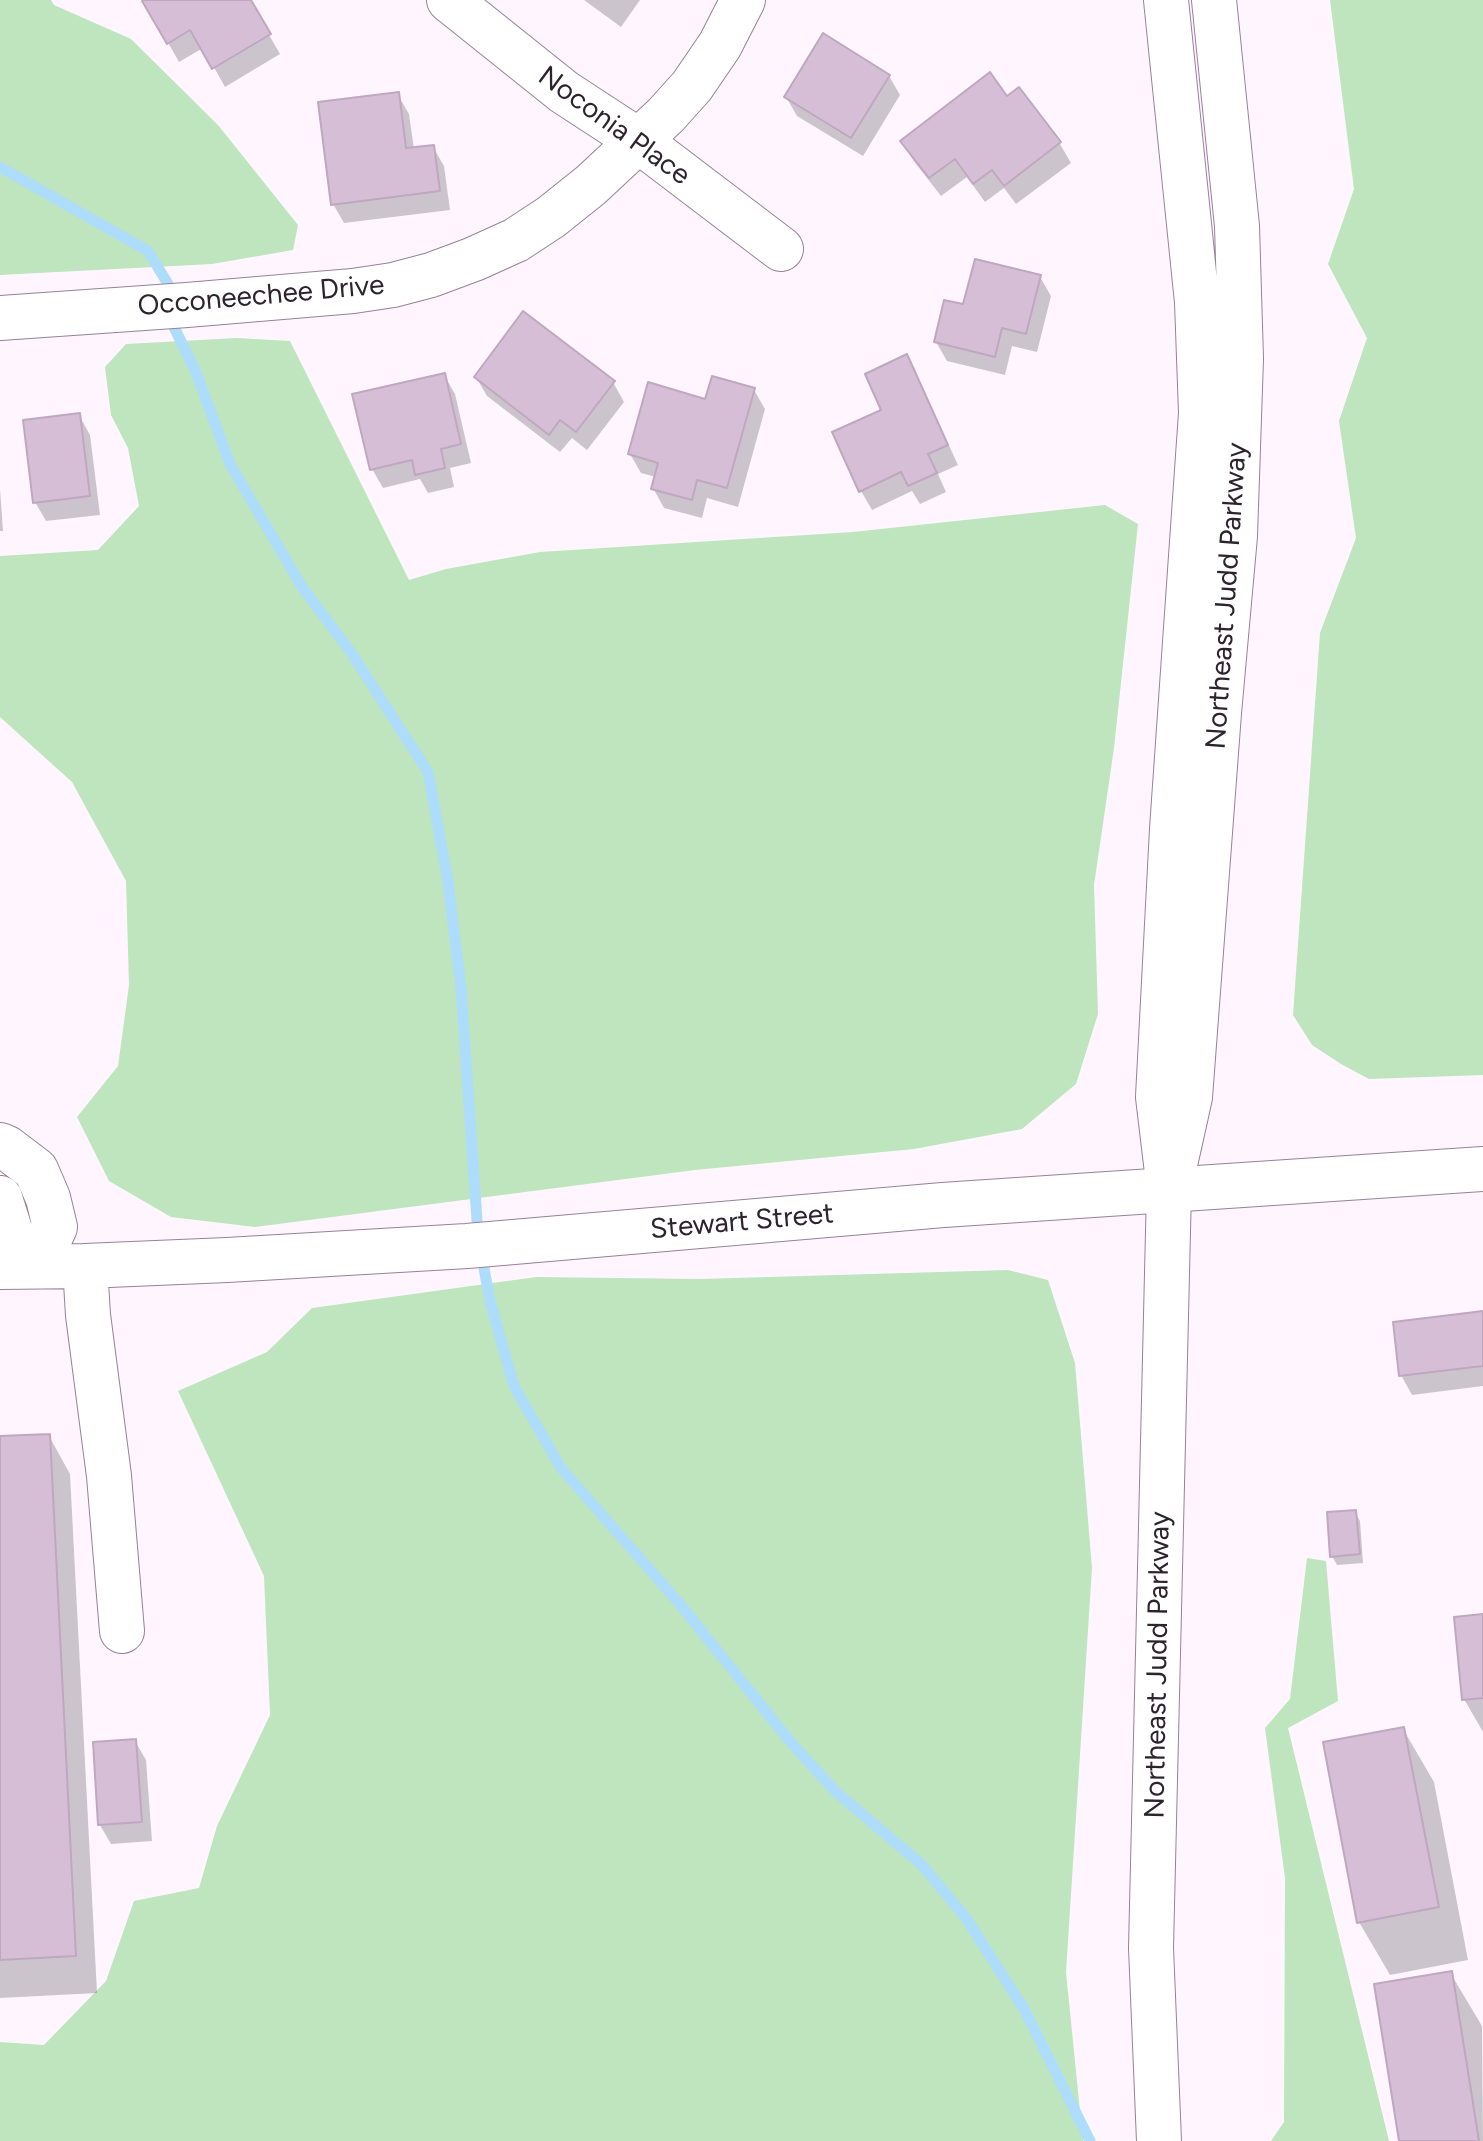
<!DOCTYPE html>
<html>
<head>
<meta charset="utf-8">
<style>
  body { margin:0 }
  canvas { display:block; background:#fff5ff }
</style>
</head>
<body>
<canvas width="1483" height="2141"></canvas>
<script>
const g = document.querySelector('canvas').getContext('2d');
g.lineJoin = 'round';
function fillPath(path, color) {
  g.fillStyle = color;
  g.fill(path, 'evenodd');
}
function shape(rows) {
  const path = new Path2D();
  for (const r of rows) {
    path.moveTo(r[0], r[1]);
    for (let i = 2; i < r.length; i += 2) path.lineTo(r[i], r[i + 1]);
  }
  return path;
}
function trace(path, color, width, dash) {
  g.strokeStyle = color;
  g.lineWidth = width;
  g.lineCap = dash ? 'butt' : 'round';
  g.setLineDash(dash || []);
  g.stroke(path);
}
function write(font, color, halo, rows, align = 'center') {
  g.font = font + ' Figtree,sans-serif';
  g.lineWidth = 8;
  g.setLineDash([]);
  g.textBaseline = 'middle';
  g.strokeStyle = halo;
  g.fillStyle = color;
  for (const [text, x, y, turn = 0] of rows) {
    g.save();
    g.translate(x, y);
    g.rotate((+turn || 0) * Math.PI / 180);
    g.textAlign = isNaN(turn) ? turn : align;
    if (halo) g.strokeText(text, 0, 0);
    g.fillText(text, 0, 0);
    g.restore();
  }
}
const green = shape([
  [0,0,51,0,54,5,131,39,218,125,298,225,293,250,212,264,0,275],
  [1330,0,1483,0,1483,1075,1369,1079,1341,1064,1312,1045,1293,1015,1320,633,1356,538,1339,421,1367,338,1328,264,1354,189],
  [237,338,290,341,409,580,446,569,540,552,853,532,1105,505,1138,524,1114,748,1094,885,1098,1014,1076,1084,1022,1129,914,1149,695,1170,255,1227,171,1217,109,1181,77,1117,118,1066,129,985,126,881,72,782,0,717,0,556,98,550,139,506,128,448,111,415,105,367,126,344],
  [1008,1270,1048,1280,1075,1363,1092,1568,1066,1972,1083,2141,0,2141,0,2042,44,2045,106,1981,134,1901,199,1888,217,1826,270,1715,264,1576,178,1391,267,1352,312,1308,536,1277,700,1279],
  [1307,1558,1326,1561,1338,1701,1288,1728,1389,2141,1271,2141,1284,2122,1285,1878,1265,1728,1290,1699]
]);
const shadow = shape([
  [148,0,249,0,280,54,225,87,203,48,179,62,145,2],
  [584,0,640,0,621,27],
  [889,76,900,95,863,156,797,116,786,97],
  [1019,90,1060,144,1071,163,1016,204,1004,188,985,202,967,177,941,196,913,160,902,141,1007,99],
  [398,95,409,114,414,149,433,147,444,166,450,210,344,223,333,204],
  [1040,277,1051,296,1037,352,1012,346,1005,375,947,361,936,342,965,307],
  [906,357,917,376,958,465,938,474,946,492,920,504,912,491,872,510,861,491,884,411],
  [444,375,455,394,471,463,450,468,454,487,428,493,420,479,383,488,372,469],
  [476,377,613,382,624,402,587,450,572,438,560,452,487,396],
  [754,390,765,409,738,507,707,498,702,518,664,508,653,488,656,477,641,473,630,454],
  [79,415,90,435,100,515,46,521,35,502],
  [0,489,3,531,0,531],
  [1483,1313,1483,1386,1412,1395,1401,1375],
  [49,1436,70,1474,97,1993,0,1998,0,1438],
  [1355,1512,1360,1521,1363,1563,1337,1565,1332,1556],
  [1483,1616,1483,1732,1464,1699],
  [1403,1729,1434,1782,1468,1960,1390,1975,1359,1922],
  [135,1741,146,1760,152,1841,111,1844,100,1825],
  [1451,1974,1482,2026,1483,2141,1401,2141]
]);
const stream = shape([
  [0,167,148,251,168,284],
  [171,321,195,370,230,464,302,587,350,651,428,772,448,882,461,988,478,1235],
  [481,1252,490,1301,514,1386,561,1468,679,1603,788,1739,835,1791,922,1865,966,1918,1024,2009,1090,2141]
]);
const building = shape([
  [144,0,251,0,271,34,212,69,190,30,167,44,142,1,144,0],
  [823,33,890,75,851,138,784,97,823,33],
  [990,72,1007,96,1019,87,1061,142,1004,186,992,170,973,184,955,159,929,178,900,141,990,72],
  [399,92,406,148,434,145,440,191,331,205,318,102,399,92],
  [975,259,1041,275,1026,334,1002,328,995,357,934,342,944,300,963,304,975,259],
  [523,311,615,381,576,432,560,420,549,435,474,377,523,311],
  [907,354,948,445,928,454,937,473,908,486,901,472,859,492,832,432,881,410,865,374,907,354],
  [445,373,461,444,441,449,445,468,415,475,412,460,370,470,352,394,445,373],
  [712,376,755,388,727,488,697,480,692,500,651,489,658,463,628,454,648,382,705,399,712,376],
  [80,413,90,496,33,503,23,420,80,413],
  [1483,1311,1483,1366,1399,1376,1393,1322,1483,1311],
  [50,1434,76,1956,0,1960,0,1436,50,1434],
  [1356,1510,1360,1554,1330,1557,1327,1512,1356,1510],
  [1483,1614,1483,1698,1462,1700,1454,1617,1483,1614],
  [1404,1727,1439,1907,1357,1923,1323,1742,1404,1727],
  [136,1739,142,1822,98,1825,93,1742,136,1739],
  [1452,1971,1479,2141,1399,2141,1374,1984,1452,1971]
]);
const minor = shape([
  [449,0,564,92,639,141,781,249],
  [0,318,187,305,353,291,393,285,431,275,474,259,516,240,551,217,591,185,666,115,692,86,720,45,743,0],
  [0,1145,7,1148,36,1170,48,1198,55,1227,37,1266,11,1233,0,1198],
  [85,1266,88,1315,109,1476,122,1631],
  [0,1267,85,1266,227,1260,467,1246,943,1205,1483,1169]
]);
const highway = shape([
  [1176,1160,1190,1097,1219,713,1235,536,1241,359,1237,226,1214,0],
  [1159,2141,1151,1948,1169,1189,1158,1097,1172,829,1201,413,1197,302,1166,0]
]);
const streetNames = [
  ["Noconia Place",614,126,36],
  ["Occoneechee Drive",261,296,-5],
  ["Northeast Judd Parkway",1227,596,-86],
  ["Stewart Street",742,1222,-5],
  ["Northeast Judd Parkway",1158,1665,-89]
];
fillPath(green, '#bee5bd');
fillPath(shadow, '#0003');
trace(stream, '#aeddfb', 11);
fillPath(building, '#d6bfd6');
trace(building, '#bfa8bf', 2);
trace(minor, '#978197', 46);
trace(highway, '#978197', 46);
trace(minor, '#fff', 44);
trace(highway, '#fff', 44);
write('28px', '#2c232c', '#fff', streetNames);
</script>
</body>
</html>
